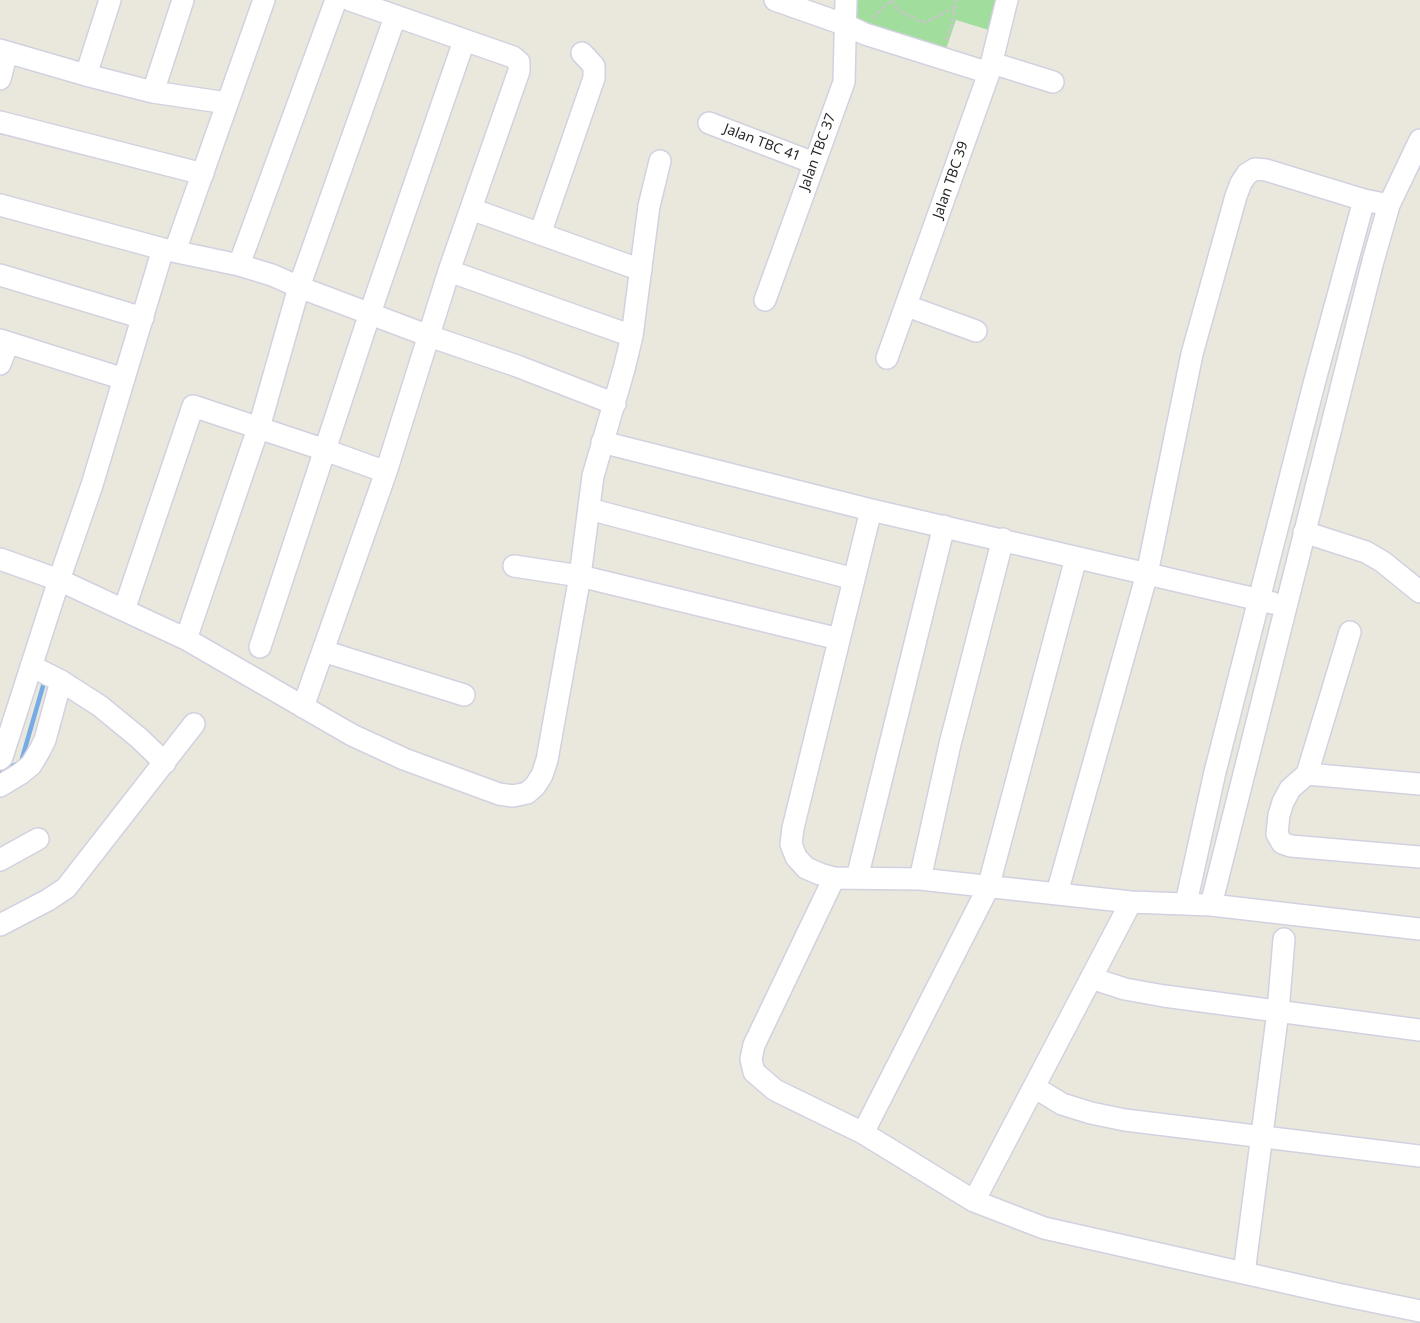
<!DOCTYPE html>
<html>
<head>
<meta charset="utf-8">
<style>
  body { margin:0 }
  canvas { display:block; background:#eae8dc }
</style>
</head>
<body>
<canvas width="1420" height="1323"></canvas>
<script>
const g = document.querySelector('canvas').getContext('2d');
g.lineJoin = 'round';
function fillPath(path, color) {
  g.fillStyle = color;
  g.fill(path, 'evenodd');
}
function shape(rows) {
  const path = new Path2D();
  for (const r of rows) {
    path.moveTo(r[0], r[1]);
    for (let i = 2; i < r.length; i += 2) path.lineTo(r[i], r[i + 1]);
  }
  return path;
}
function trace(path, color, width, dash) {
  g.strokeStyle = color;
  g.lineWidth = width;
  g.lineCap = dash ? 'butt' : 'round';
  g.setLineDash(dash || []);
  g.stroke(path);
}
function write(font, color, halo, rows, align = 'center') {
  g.font = font + ' "Noto Sans",sans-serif';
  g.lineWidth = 5;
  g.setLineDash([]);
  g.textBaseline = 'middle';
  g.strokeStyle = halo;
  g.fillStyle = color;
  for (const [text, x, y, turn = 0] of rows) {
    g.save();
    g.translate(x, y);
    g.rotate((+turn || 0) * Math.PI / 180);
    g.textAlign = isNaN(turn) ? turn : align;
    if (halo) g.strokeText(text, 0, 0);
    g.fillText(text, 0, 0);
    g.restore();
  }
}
const green = shape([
  [856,0,999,0,989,30,956,20,945,52,857,25]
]);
const stream = shape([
  [0,772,21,762,45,679]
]);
const path = shape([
  [892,0,897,9,921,22,927,22,955,7],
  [873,18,891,0],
  [946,40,953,21,956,0]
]);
const minor = shape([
  [775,0,846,25,865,34,989,73],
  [0,50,86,75,153,92,227,103],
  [992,63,1053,82],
  [86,75,110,0],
  [0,79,7,52],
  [153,92,183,0],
  [0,122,203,174],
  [709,123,814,163],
  [0,205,163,249,239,265,272,275,299,287,429,336,517,366,615,404],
  [471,209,641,270],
  [540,234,594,78,594,66,582,53],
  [175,251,264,0],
  [239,265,336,0],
  [449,271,632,336],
  [0,275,143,318],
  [765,300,844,82,846,0],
  [907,306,976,331],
  [0,340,124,379],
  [887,358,989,73,1007,0],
  [0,364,8,343],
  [602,442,871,510,1273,603],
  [589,509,854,579],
  [871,510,793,828,791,844,796,857,806,868,820,874,834,878,920,879,1131,902,1211,905,1420,929],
  [1304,532,1366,552,1383,562,1420,592],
  [0,559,59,580,186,639,352,735,404,759,499,794,513,796,527,793,535,786,542,775,547,760,580,576,593,476,624,369,632,336,649,206,660,161],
  [514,566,580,576,839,639],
  [124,610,193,406,325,450,386,472],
  [1350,632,1307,774,1420,784],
  [186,639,262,417,299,287,395,17],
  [260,647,370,313,464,41],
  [323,651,464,695],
  [31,666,61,681,100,706,139,738,165,763],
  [303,707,386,472,449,271,519,71,519,62,513,57,350,0],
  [0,759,2,757,59,580,92,485,163,249],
  [1307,774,1290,789,1283,802,1279,815,1277,834,1282,843,1291,846,1420,857],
  [0,786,20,774,31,765,40,750,45,740,61,681],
  [0,860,38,839],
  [834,878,754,1045,751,1059,754,1072,775,1090,863,1133,974,1201,1044,1228,1337,1294,1420,1311],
  [857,878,944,526],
  [920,879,950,744,1003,539],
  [1057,893,1147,574,1192,354,1236,196,1241,183,1247,174,1255,169,1266,170,1364,200,1389,205],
  [1186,903,1215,772,1315,380,1364,200],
  [1211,905,1373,261,1389,205,1420,140],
  [0,925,48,900,66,888,194,724],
  [1091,978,1125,989,1164,996,1420,1030],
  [1034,1087,1062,1104,1091,1113,1125,1120,1420,1156],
  [863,1133,988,888,1076,558],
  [974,1201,1131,902],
  [1244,1273,1278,1011,1284,939]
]);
const streetNames = [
  ["Jalan TBC 41",762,143,21],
  ["Jalan TBC 37",818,152,-70],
  ["Jalan TBC 39",951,180,-71]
];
fillPath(green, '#a1dd9c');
trace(stream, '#76abe5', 4.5);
trace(minor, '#d2d1e1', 24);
trace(path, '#c7c7c7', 2.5, [4, 2.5]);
trace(minor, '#fff', 21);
write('14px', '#292929', '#fff', streetNames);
</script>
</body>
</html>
